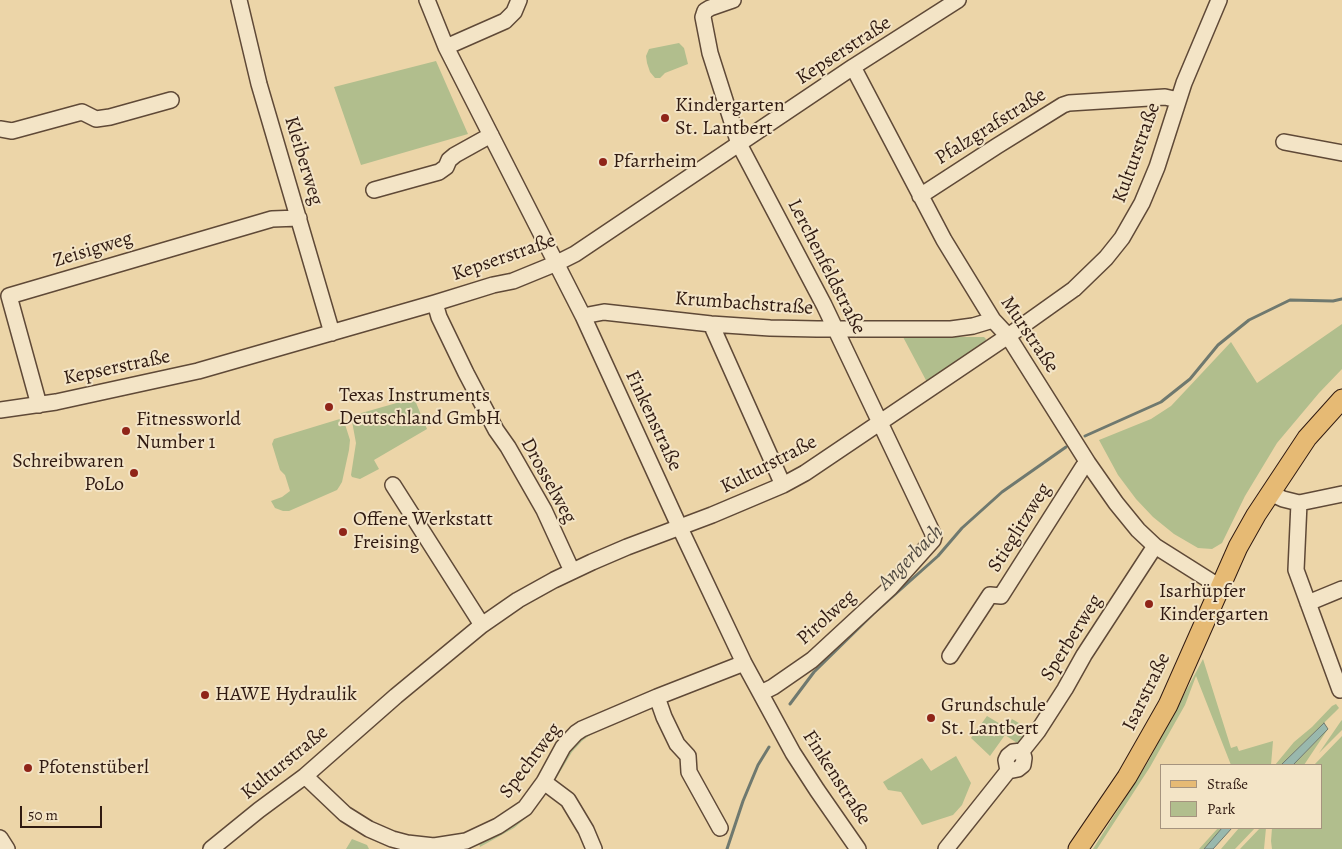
<!DOCTYPE html>
<html>
<head>
<meta charset="utf-8">
<style>
  body { margin:0 }
  #map { position:relative; width:1342px; height:849px; overflow:hidden; background:#ecd5a8; font-family:Alegreya,serif }
  canvas { display:block }
  .legend { position:absolute; left:1160px; top:764px; width:162px; height:65px; box-sizing:border-box; background:#f3e4c6; border:1px solid #a5937e; margin:0; padding:6px 9px; list-style:none; font-size:15px; color:#301a11 }
  .legend li { display:flex; align-items:center; gap:10px; height:25px }
  .legend b { width:25px; border:1px solid #a5937e }
  .scale { position:absolute; left:20px; top:806px; width:82px; height:22px; box-sizing:border-box; border:2px solid #301a11; border-top:0; padding-left:6px; font-size:15px; line-height:18px; white-space:nowrap; color:#301a11; -webkit-text-stroke:4px #f3e4c6; paint-order:stroke }
</style>
</head>
<body>
<div id="map">
<canvas width="1342" height="849"></canvas>
<ul class="legend">
<li><b style="height:6px;background:#e6ba74"></b>Straße</li>
<li><b style="height:14px;background:#b1be8d"></b>Park</li>
</ul>
<div class="scale">50 m</div>
</div>
<script>
const g = document.querySelector('canvas').getContext('2d');
g.lineJoin = 'round';
function fillPath(path, color) {
  g.fillStyle = color;
  g.fill(path, 'evenodd');
}
function shape(rows) {
  const path = new Path2D();
  for (const r of rows) {
    path.moveTo(r[0], r[1]);
    for (let i = 2; i < r.length; i += 2) path.lineTo(r[i], r[i + 1]);
  }
  return path;
}
function trace(path, color, width, dash) {
  g.strokeStyle = color;
  g.lineWidth = width;
  g.lineCap = dash ? 'butt' : 'round';
  g.setLineDash(dash || []);
  g.stroke(path);
}
function write(font, color, halo, rows, align = 'center') {
  g.font = font + ' Alegreya,serif';
  g.lineWidth = 4;
  g.setLineDash([]);
  g.textBaseline = 'middle';
  g.strokeStyle = halo;
  g.fillStyle = color;
  for (const [text, x, y, turn = 0] of rows) {
    g.save();
    g.translate(x, y);
    g.rotate((+turn || 0) * Math.PI / 180);
    g.textAlign = isNaN(turn) ? turn : align;
    if (halo) g.strokeText(text, 0, 0);
    g.fillText(text, 0, 0);
    g.restore();
  }
}
const green = shape([
  [679,43,684,48,688,64,665,73,660,78,655,78,650,72,647,63,646,56,649,49],
  [436,61,468,134,361,165,334,87],
  [1342,324,1342,369,1319,393,1277,443,1245,496,1222,543,1212,549,1198,548,1174,534,1153,517,1136,499,1118,475,1099,440,1151,419,1171,406,1231,342,1257,383],
  [903,337,984,337,986,339,984,345,928,384],
  [414,398,427,429,374,460,379,469,360,479,352,477,351,475,356,443,351,416],
  [343,418,350,440,349,450,342,482,339,487,337,490,289,511,283,511,275,508,271,501,282,497,290,491,285,475,280,470,272,444,274,439],
  [1203,659,1231,748,1237,746,1239,751,1273,741,1271,765,1231,765,1196,676,1185,705,1150,767,1097,849,1093,849,1148,762],
  [1336,704,1339,708,1334,713,1281,765,1275,765,1294,742,1312,727,1332,706],
  [987,716,1007,728,1012,719,1031,730,1020,745,1005,735,990,756,971,738],
  [1342,720,1342,730,1319,753,1341,721],
  [1328,729,1304,765,1293,765],
  [597,730,582,741,572,752,554,782,552,779,570,749,589,731],
  [1342,736,1342,849,1272,849,1271,841,1272,828,1321,828,1321,765,1314,765],
  [956,756,971,783,962,805,953,815,922,825,901,792,888,790,883,782,922,758,931,771],
  [523,817,527,817,514,828,480,847,479,843,504,830],
  [1218,828,1222,828,1204,849,1199,849],
  [1239,828,1255,828,1235,849,1221,849],
  [1260,828,1266,828,1264,849,1240,849],
  [352,839,367,845,369,849,346,849]
]);
const water = shape([
  [1324,723,1328,729,1293,765,1281,765,1324,723],
  [1222,828,1232,828,1213,849,1204,849,1222,828]
]);
const stream = shape([
  [1085,436,1161,402,1190,379,1218,345,1249,320,1290,300,1333,301,1342,299],
  [790,704,814,672,873,614,938,556,962,528,1002,492,1066,447],
  [727,849,743,801,758,765,769,747]
]);
const minor = shape([
  [239,0,259,84,332,333],
  [427,0,446,47,583,316,680,528,744,663,793,753,817,790,858,849],
  [733,0,710,8,705,11,703,17,710,53,739,144,824,305,934,536,933,540,890,588,812,660,773,687,761,693],
  [446,47,505,21,514,12,519,0],
  [853,67,944,240,993,320,1008,336,1088,463,1116,503,1138,530,1155,546,1220,587],
  [0,129,12,131,82,112,96,119,110,117,171,100],
  [1284,142,1342,153],
  [374,190,439,172,446,167,449,160,455,155,491,135],
  [920,196,997,146,1063,105,1069,103,1165,97,1178,100],
  [435,303,439,317,466,373,496,430,508,447,544,510,572,571],
  [583,316,604,312,711,324,770,328,817,329,951,329,973,326,993,320],
  [711,324,783,485],
  [39,405,9,296,272,219,299,218],
  [0,410,56,402,198,371,435,303,493,285,513,281,557,263,575,254,853,67,958,0],
  [393,485,482,625],
  [1270,493,1283,499,1299,503,1342,494],
  [1299,503,1296,570,1340,690],
  [1308,603,1342,589],
  [950,656,990,595,1001,596,1083,467,1088,463],
  [657,697,664,717,677,744,688,756,689,772,720,828],
  [1022,751,1038,731,1065,689,1084,655,1155,546],
  [1022,751,1024,758,1023,765,1018,769,1008,771,1006,760,1008,756,1013,752,1022,751],
  [305,776,345,814,369,829,392,839,407,843,434,846,466,841,498,826,525,808,544,782,563,747,576,733,582,729,657,697,744,663],
  [544,782,568,800,586,830,594,849],
  [0,838,7,849],
  [211,849,259,810,305,776,396,696,482,625,518,600,554,580,592,562,627,547,712,515,783,485,805,473,1008,336,1074,289,1106,258,1122,238,1142,203,1157,167,1184,83,1219,0],
  [946,849,1008,771]
]);
const major = shape([
  [1078,849,1127,777,1168,705,1238,547,1256,515,1307,438,1342,399]
]);
const markers = [
  [665,118,5,"#8f2418"],
  [603,162,5,"#8f2418"],
  [329,407,5,"#8f2418"],
  [126,431,5,"#8f2418"],
  [134,473,5,"#8f2418"],
  [343,532,5,"#8f2418"],
  [1149,604,5,"#8f2418"],
  [205,695,5,"#8f2418"],
  [931,718,5,"#8f2418"],
  [28,768,5,"#8f2418"]
];
const streetNames = [
  ["Kepserstraße",844,51,-33],
  ["Pfalzgrafstraße",991,127,-32],
  ["Kulturstraße",1137,153,-70],
  ["Kleiberweg",303,161,73],
  ["Zeisigweg",93,250,-17],
  ["Kepserstraße",504,258,-19],
  ["Lerchenfeldstraße",826,267,63],
  ["Krumbachstraße",744,304,4],
  ["Murstraße",1029,335,56],
  ["Kepserstraße",117,368,-12],
  ["Finkenstraße",653,421,65],
  ["Kulturstraße",769,465,-27],
  ["Drosselweg",548,481,61],
  ["Stieglitzweg",1020,528,-58],
  ["Pirolweg",827,618,-42],
  ["Sperberweg",1072,638,-58],
  ["Isarstraße",1147,692,-64],
  ["Spechtweg",531,761,-53],
  ["Kulturstraße",285,763,-39],
  ["Finkenstraße",836,778,57]
];
const poiNames = [
  ["Kindergarten",675,106],
  ["St. Lantbert",675,129],
  ["Pfarrheim",613,162],
  ["Texas Instruments",339,396],
  ["Deutschland GmbH",339,419],
  ["Fitnessworld",136,420],
  ["Number 1",136,443],
  ["Schreibwaren",124,462,"right"],
  ["PoLo",124,485,"right"],
  ["Offene Werkstatt",353,520],
  ["Freising",353,543],
  ["Isarhüpfer",1159,592],
  ["Kindergarten",1159,615],
  ["HAWE Hydraulik",215,695],
  ["Grundschule",941,706],
  ["St. Lantbert",941,729],
  ["Pfotenstüberl",38,768]
];
const waterNames = [
  ["Angerbach",911,558,-45]
];
fillPath(green, '#b1be8d');
fillPath(water, '#99b8ad');
trace(water, '#6f796f', 1);
trace(stream, '#6f796f', 3);
trace(minor, '#5f4937', 18);
trace(major, '#301a11', 21);
trace(minor, '#f3e4c6', 15);
trace(major, '#e6ba74', 19);
for (const [x, y, r, color] of markers) {
  const dot = new Path2D();
  dot.arc(x, y, r, 0, 2 * Math.PI);
  g.fillStyle = color;
  g.fill(dot);
  trace(dot, '#f3e4c6', 2);
}
write('20px', '#301a11', '#f3e4c6', streetNames);
write('20px', '#301a11', '#f3e4c6', poiNames, 'left');
write('italic 21px', '#504940', '#f3e4c6', waterNames);
</script>
</body>
</html>
